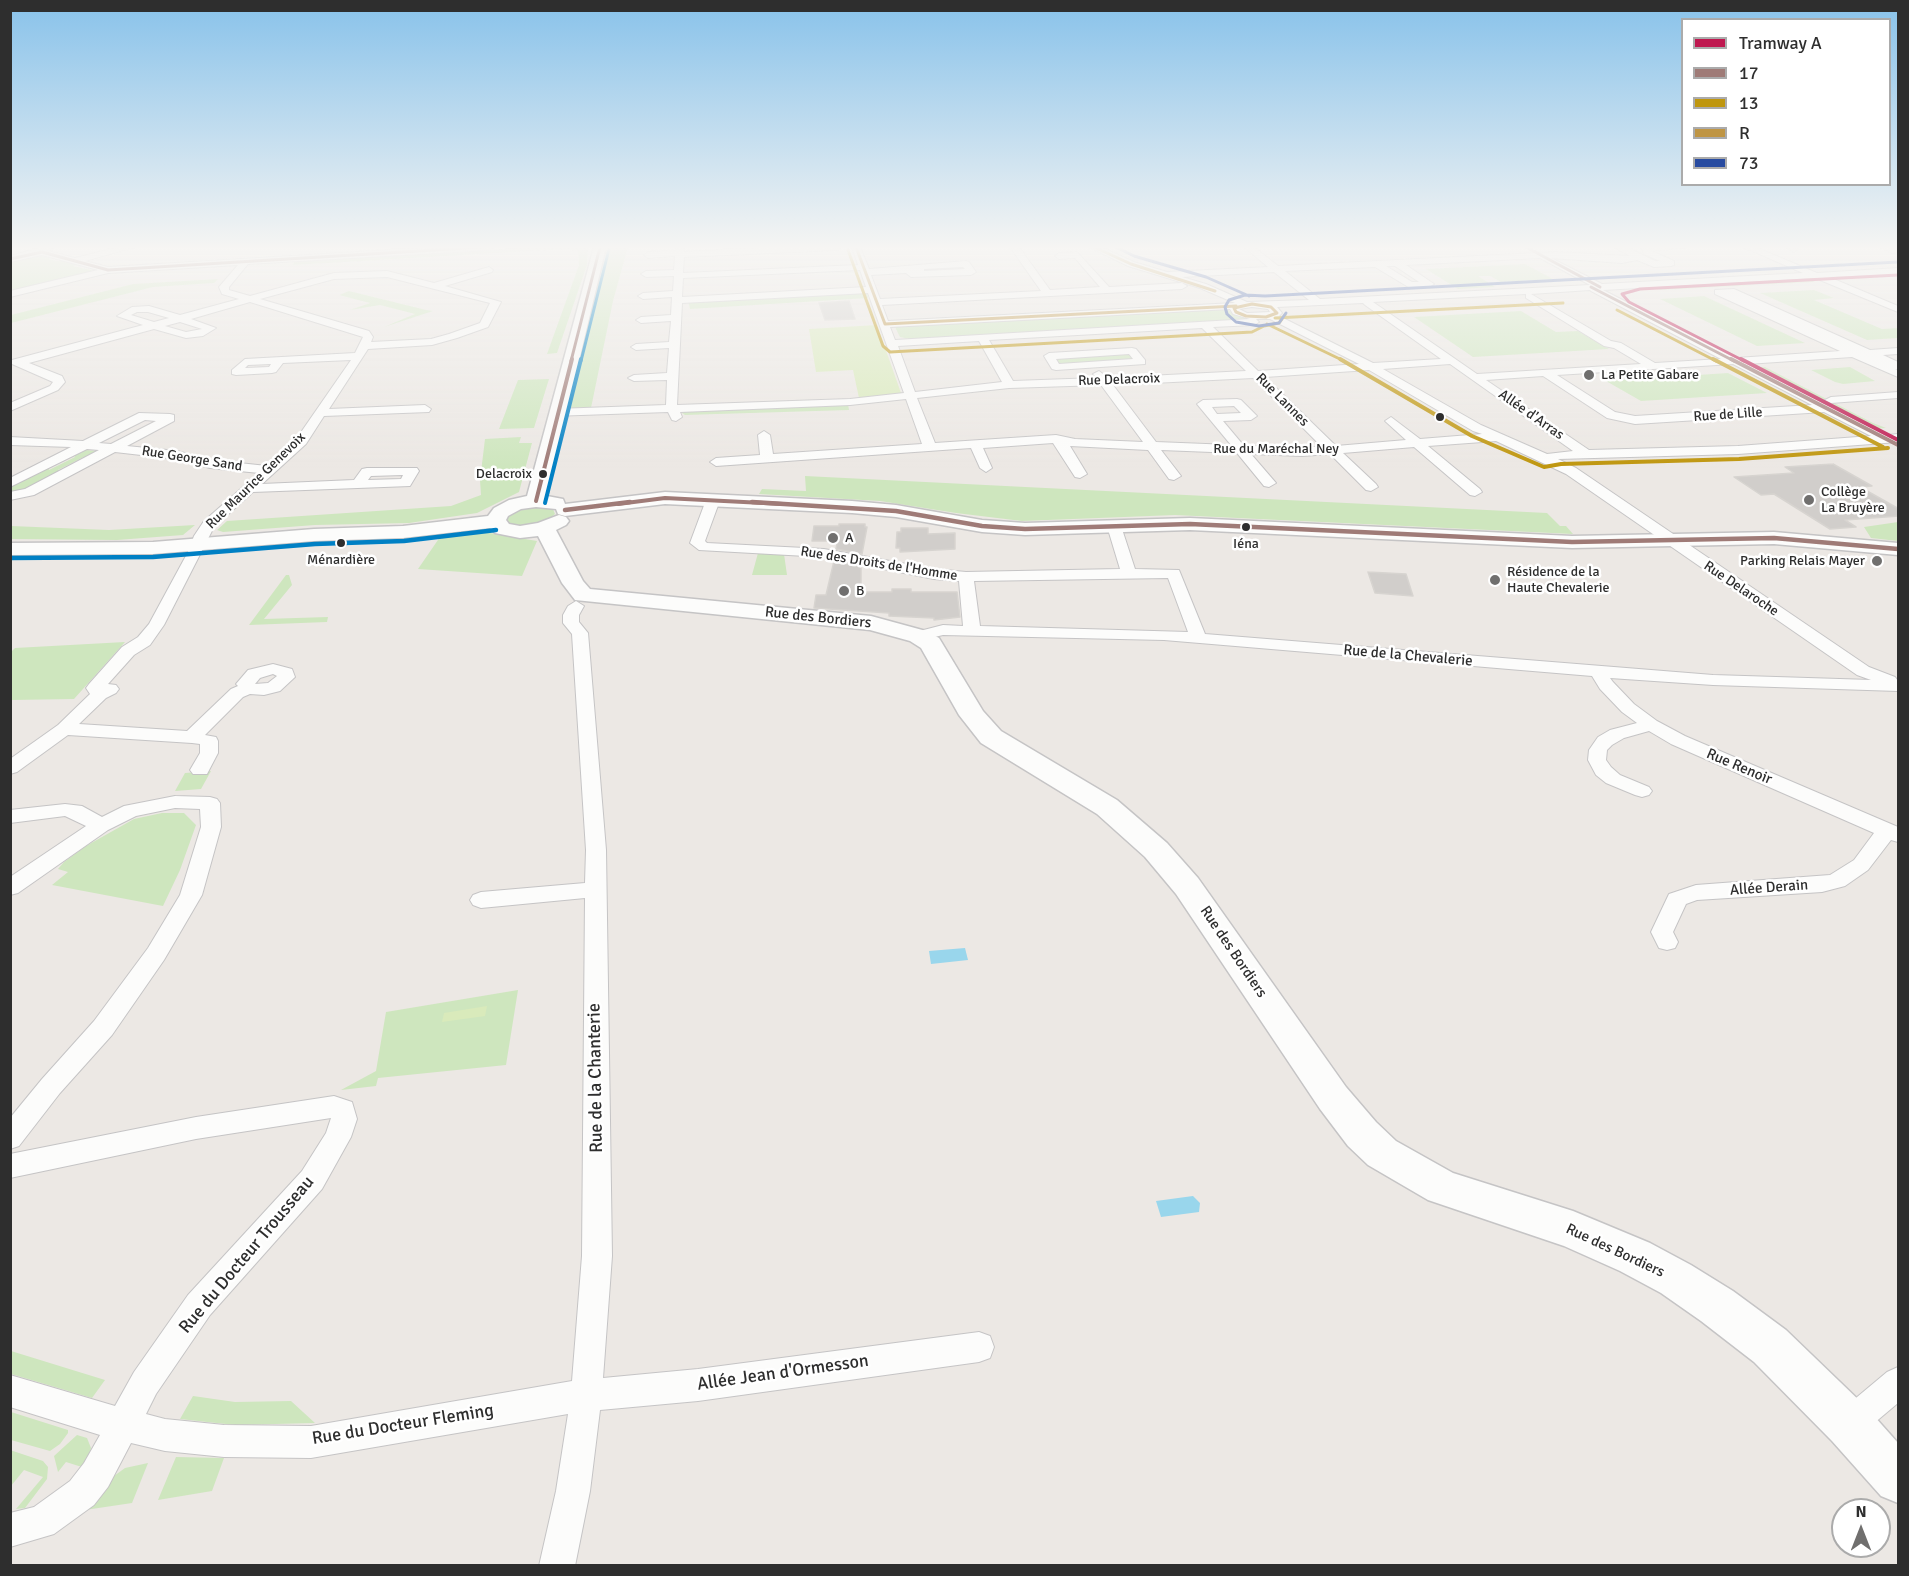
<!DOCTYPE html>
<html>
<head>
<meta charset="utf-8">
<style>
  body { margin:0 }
  #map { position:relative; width:1909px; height:1576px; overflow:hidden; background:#ece8e4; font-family:Signika,sans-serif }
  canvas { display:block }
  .frame { position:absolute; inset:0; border:12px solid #2e2e2e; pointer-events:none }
  .legend { position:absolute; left:1681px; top:18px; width:210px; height:168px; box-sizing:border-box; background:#fff; border:2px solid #ababab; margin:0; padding:8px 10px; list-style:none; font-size:18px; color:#2e2e2e }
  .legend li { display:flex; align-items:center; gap:12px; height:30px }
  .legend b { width:30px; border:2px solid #ababab }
  .north { position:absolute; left:1831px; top:1498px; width:60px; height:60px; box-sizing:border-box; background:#fff; border:2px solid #ababab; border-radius:50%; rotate:0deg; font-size:16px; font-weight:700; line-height:24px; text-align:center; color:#2e2e2e }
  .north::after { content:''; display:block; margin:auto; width:21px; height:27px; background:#706f6e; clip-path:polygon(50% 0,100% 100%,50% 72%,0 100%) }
</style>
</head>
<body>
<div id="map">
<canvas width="1909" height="1576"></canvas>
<div class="frame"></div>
<ul class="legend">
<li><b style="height:8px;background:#bf1950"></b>Tramway A</li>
<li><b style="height:8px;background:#9f7b77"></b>17</li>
<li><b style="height:8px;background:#bf960e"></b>13</li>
<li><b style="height:8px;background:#bf9544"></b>R</li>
<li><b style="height:8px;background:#284ba0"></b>73</li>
</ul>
<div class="north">N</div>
</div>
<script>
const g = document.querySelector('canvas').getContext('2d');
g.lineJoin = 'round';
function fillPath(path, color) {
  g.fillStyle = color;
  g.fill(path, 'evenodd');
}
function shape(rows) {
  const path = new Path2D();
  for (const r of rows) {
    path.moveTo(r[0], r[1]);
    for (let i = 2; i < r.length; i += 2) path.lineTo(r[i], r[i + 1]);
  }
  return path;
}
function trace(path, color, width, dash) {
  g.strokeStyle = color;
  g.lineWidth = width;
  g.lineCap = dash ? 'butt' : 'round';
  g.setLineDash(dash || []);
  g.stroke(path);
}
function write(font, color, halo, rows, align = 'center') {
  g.font = font + ' Signika,sans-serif';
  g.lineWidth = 5;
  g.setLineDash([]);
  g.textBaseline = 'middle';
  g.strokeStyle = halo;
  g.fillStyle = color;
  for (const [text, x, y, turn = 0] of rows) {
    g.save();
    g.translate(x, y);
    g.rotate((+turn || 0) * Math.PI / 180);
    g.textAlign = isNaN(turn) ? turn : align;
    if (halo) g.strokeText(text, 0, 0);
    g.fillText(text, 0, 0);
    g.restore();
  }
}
const green = shape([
  [539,247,582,247,587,248,588,251,587,265,557,353,547,354,579,265,578,251,565,249,293,265,294,261],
  [610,247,628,247,613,301,591,408,567,408,594,297],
  [37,256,47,256,53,257,49,259,57,261,63,260,78,264,73,266,96,271,11,293,11,261],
  [1525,264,1553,279,1501,282,1490,276,1478,276,1495,287,1458,289,1426,269],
  [1804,277,1815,282,1660,290,1651,286],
  [218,279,214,283,153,287,11,323,11,315,133,284],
  [1814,290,1834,298,1814,300,1882,329,1898,328,1898,338,1867,340,1760,293],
  [349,291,426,310,433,311,384,327,415,314,380,305,350,310,370,303,339,295],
  [867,292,868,298,690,309,688,300],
  [1704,296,1805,343,1757,346,1660,299],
  [1227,309,1236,316,1254,319,909,339,900,337,895,327],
  [1521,311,1556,332,1578,331,1609,349,1473,357,1414,317],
  [1129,354,1133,360,1059,364,1055,358],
  [1765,367,1873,423,1886,428,1871,429,1753,368],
  [1850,367,1875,381,1843,384,1835,382,1811,370],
  [1728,373,1767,393,1641,401,1606,381],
  [549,379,534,428,499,429,518,380],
  [848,404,849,410,685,415,682,413,684,410],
  [521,437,519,443,532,443,519,492,477,513,409,523,315,525,223,532,217,530,227,521,451,506,481,495,480,480,485,439],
  [86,450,97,451,85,460,84,457,58,470,60,475,34,488,11,492,11,484,48,467,49,470,75,457,73,453],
  [805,476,1547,513,1560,526,1566,526,1573,534,1175,515,1022,521,956,513,880,501,759,494,762,489,806,491],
  [545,506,553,509,555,514,547,521,526,526,515,525,509,523,506,518,511,512,521,507],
  [1898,522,1898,541,1871,538,1864,527],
  [195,525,183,535,117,540,11,539,11,526,109,530],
  [469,532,484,532,537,541,522,576,418,569,440,537],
  [758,553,784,554,787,575,752,575],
  [286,575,289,575,292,585,264,619,328,617,327,622,249,625],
  [125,642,74,699,11,700,11,652,15,648],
  [211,771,201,789,175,791,185,773],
  [162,813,184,813,196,825,180,870,163,906,52,885,68,872,58,869,64,862,86,846,134,819],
  [518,990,506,1065,378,1078,376,1086,341,1090,376,1071,386,1012],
  [11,1351,105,1380,92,1398,11,1374],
  [193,1396,235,1402,291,1401,315,1423,235,1425,180,1419],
  [11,1412,68,1430,68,1433,60,1444,50,1451,11,1440],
  [77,1435,87,1438,91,1448,85,1468,66,1462,58,1472,54,1456],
  [10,1450,43,1461,48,1467,47,1479,25,1508,16,1509,43,1477,24,1470,11,1486],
  [176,1457,224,1458,212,1491,158,1500],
  [148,1463,132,1503,85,1510,114,1476,125,1468]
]);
const pitch = shape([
  [877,325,901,393,859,398,853,370,816,372,809,329],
  [487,1006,485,1016,442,1022,444,1013]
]);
const water = shape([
  [965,948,968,960,931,964,929,951],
  [1193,1196,1200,1203,1199,1212,1161,1217,1156,1201]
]);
const building = shape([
  [849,301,855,319,825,320,819,303,849,301],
  [1833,464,1872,486,1860,487,1899,509,1899,516,1845,520,1856,527,1830,529,1774,494,1761,495,1734,477,1794,473,1785,467,1833,464],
  [839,524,865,524,865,527,867,527,862,554,836,549,837,543,834,543,834,541,812,541,814,526,839,526,839,524],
  [901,528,928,528,928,534,955,533,955,549,900,552,900,548,896,548,897,532,901,532,901,528],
  [834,561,861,567,861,592,892,592,892,589,911,589,911,592,957,592,960,617,934,620,934,618,889,616,889,613,814,608,816,595,826,595,834,561],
  [1368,572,1406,574,1413,596,1375,593,1368,572]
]);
const street = shape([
  [43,247,54,247,49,251,75,258,119,247,135,247,85,261,108,267,440,247,494,247,490,250,248,264,229,287,229,290,250,296,334,273,387,271,434,283,489,267,493,270,492,272,445,286,501,302,488,327,457,338,432,345,368,349,329,409,425,405,431,409,429,412,324,416,306,444,262,484,354,480,362,469,367,468,417,468,419,471,410,486,253,492,214,527,164,625,150,645,134,655,108,684,116,685,119,689,116,693,106,698,79,724,187,731,231,689,238,686,236,684,248,670,273,664,292,669,295,677,280,691,264,695,250,694,243,697,205,735,216,737,218,741,218,753,207,774,193,774,190,770,200,753,200,744,192,743,68,735,17,772,10,774,10,759,58,725,90,694,86,688,89,684,122,647,138,637,149,624,188,552,194,536,204,521,259,473,210,468,176,459,115,452,34,495,10,500,10,492,25,489,99,450,87,449,10,487,10,478,71,447,10,445,10,437,83,441,139,413,170,414,174,415,174,421,127,446,177,451,211,460,267,466,297,438,351,360,283,363,276,372,272,373,236,375,232,374,232,370,245,359,355,353,363,337,250,302,191,319,216,328,203,336,186,338,154,329,29,363,62,376,65,382,58,390,10,411,10,403,50,386,53,382,12,364,12,360,143,325,117,316,132,307,149,306,180,315,239,299,222,294,219,287,238,265,108,273,10,297,10,291,98,270,42,255,10,262,10,256,43,247],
  [387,277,490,303,480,323,449,334,431,339,371,342,373,337,369,331,260,299,334,279,387,277],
  [137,312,148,312,169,318,154,322,131,315,137,312],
  [180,322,202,329,186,332,165,326,180,322],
  [271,364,269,367,245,368,248,365,271,364],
  [145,420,156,421,111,444,99,443,145,420],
  [403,475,401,479,368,480,371,476,403,475],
  [273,674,277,676,268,683,255,684,260,678,273,674],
  [676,247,684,247,684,252,778,247,841,247,837,250,684,257,683,273,858,265,852,247,860,247,869,269,966,261,969,262,976,272,971,275,911,277,906,273,871,275,880,299,1041,291,1010,247,1019,247,1050,290,1100,287,1075,258,1059,259,1055,256,1059,253,1077,252,1109,287,1182,283,1187,286,1182,289,882,305,888,321,1235,303,1200,288,1128,266,1089,247,1101,247,1134,262,1167,272,1268,267,1244,247,1254,247,1278,266,1556,252,1630,256,1614,247,1626,247,1655,261,1660,261,1644,254,1641,247,1686,247,1652,251,1674,261,1674,265,1671,266,1654,267,1637,260,1622,263,1551,258,1602,284,1803,273,1743,247,1755,247,1817,273,1898,268,1898,274,1829,277,1898,306,1898,312,1815,278,1603,290,1736,358,1840,351,1715,294,1715,290,1734,289,1870,350,1898,348,1898,354,1883,355,1898,362,1898,369,1895,369,1898,370,1898,377,1852,357,1747,364,1888,435,1898,434,1898,442,1738,454,1558,459,1576,468,1869,667,1895,677,1898,681,1898,691,1713,685,1610,678,1613,682,1634,704,1657,721,1685,736,1898,827,1898,842,1891,840,1868,870,1845,886,1822,892,1697,900,1686,904,1673,932,1678,942,1675,948,1667,950,1659,948,1651,932,1669,894,1696,885,1830,875,1854,860,1874,833,1671,744,1649,731,1624,738,1612,745,1607,750,1606,760,1611,767,1620,775,1649,787,1652,791,1649,795,1642,797,1635,795,1606,783,1596,775,1588,760,1589,750,1598,737,1610,730,1637,723,1622,712,1600,689,1592,676,1164,640,943,635,918,641,912,639,910,636,912,633,943,625,963,626,959,581,934,579,824,557,699,550,690,543,706,500,713,496,720,500,705,541,707,543,824,549,934,569,966,572,1120,569,1107,526,1114,522,1121,526,1135,569,1179,570,1205,634,1713,675,1871,680,1857,675,1566,474,1496,441,1428,446,1480,489,1482,492,1475,496,1470,495,1414,447,1343,453,1376,484,1378,487,1371,491,1366,490,1330,454,1302,456,1251,454,1276,483,1269,487,1264,486,1237,453,1161,450,1181,476,1174,480,1169,479,1148,450,1070,446,1087,474,1080,478,1075,477,1053,443,983,448,992,468,986,472,980,468,971,448,716,466,710,462,716,458,760,455,758,435,764,431,770,435,773,454,922,444,906,399,850,405,680,412,682,417,676,421,672,420,668,412,552,416,552,410,556,409,666,405,667,380,634,381,628,378,634,375,667,373,669,348,636,350,631,347,636,344,669,342,671,321,641,323,636,320,641,317,671,315,672,297,643,299,638,296,643,293,673,291,674,276,646,277,641,274,646,271,674,270,675,256,648,258,644,255,648,252,676,251,676,247],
  [1540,258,1590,285,1320,299,1285,271,1375,267,1410,288,1429,287,1434,284,1406,265,1540,258],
  [1386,266,1395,266,1419,282,1412,282,1386,266],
  [963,267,965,269,924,271,924,269,963,267],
  [860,270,866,287,682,297,683,278,860,270],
  [1274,272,1309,300,1247,302,1206,284,1182,277,1274,272],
  [1590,290,1591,291,1721,359,1655,363,1621,343,1611,341,1531,294,1590,290],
  [868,293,904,393,850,399,677,405,682,303,868,293],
  [1526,294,1526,298,1604,346,1614,348,1641,364,1477,374,1373,302,1526,294],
  [1363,303,1365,305,1441,359,1373,363,1279,316,1282,313,1277,307,1363,303],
  [1252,307,1268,309,1270,312,1247,313,1239,309,1252,307],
  [1230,309,1233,314,1250,319,895,340,890,327,1230,309],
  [1256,319,1270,319,1359,364,1258,371,1213,327,1254,325,1259,322,1256,319],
  [1202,328,1246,371,1108,378,1099,371,1093,374,1097,378,1013,381,989,340,1202,328],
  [979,341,1002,382,915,392,898,346,979,341],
  [1450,364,1573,451,1547,454,1481,425,1383,369,1450,364],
  [1733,364,1812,405,1635,416,1615,412,1557,375,1733,364],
  [1369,370,1473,431,1482,434,1420,439,1391,417,1385,421,1406,440,1336,446,1265,377,1369,370],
  [1543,376,1607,418,1635,424,1824,412,1871,436,1738,446,1589,450,1486,380,1543,376],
  [1253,378,1322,447,1244,446,1223,421,1251,420,1257,416,1241,400,1237,399,1203,400,1197,404,1231,445,1156,442,1113,385,1253,378],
  [1101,385,1143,442,1075,439,1056,435,935,443,917,398,1009,388,1101,385],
  [1234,406,1241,413,1217,414,1212,407,1234,406],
  [1168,578,1188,632,980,626,974,581,1168,578],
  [1786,247,1797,247,1798,249,1794,252,1786,247],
  [1881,247,1894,247,1898,249,1898,252,1892,253,1881,247],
  [1132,348,1136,349,1145,360,1145,364,1056,370,1052,369,1044,356,1049,353,1132,348],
  [1129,354,1133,359,1059,364,1056,359,1129,354],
  [1898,392,1898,398,1831,403,1825,400,1831,397,1898,392],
  [576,601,584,606,579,615,579,622,588,633,606,850,612,1256,603,1378,698,1369,979,1332,990,1336,994,1347,990,1358,979,1362,698,1401,600,1410,590,1491,575,1566,539,1566,556,1491,568,1414,311,1458,224,1457,165,1451,131,1443,108,1487,94,1505,54,1534,10,1547,10,1513,34,1507,70,1481,84,1463,100,1435,10,1407,10,1375,115,1406,134,1372,188,1295,302,1171,326,1133,331,1118,196,1139,10,1178,10,1154,196,1117,334,1096,352,1102,357,1119,351,1137,322,1189,210,1315,156,1394,146,1414,165,1419,224,1425,311,1426,572,1381,582,1256,585,898,481,908,473,905,470,900,473,895,481,892,585,883,586,850,572,634,563,623,563,615,568,606,576,601],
  [175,796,210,797,217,799,220,803,221,827,202,895,164,960,112,1035,60,1093,19,1146,10,1149,10,1118,42,1079,94,1021,148,948,180,895,201,827,200,809,175,808,136,816,108,830,18,893,10,895,10,877,86,826,65,816,10,823,10,810,65,804,82,806,102,817,124,806,175,796],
  [1898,1367,1898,1403,1860,1435,1849,1440,1838,1435,1833,1424,1838,1413,1887,1372,1898,1367]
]);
const secondary = shape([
  [594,247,606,247,547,496,563,499,565,504,665,492,852,501,896,505,982,520,1025,523,1190,518,1572,536,1774,532,1898,543,1898,555,1774,544,1572,548,1190,530,1025,535,982,532,896,517,852,513,665,504,565,516,558,514,556,509,536,507,521,509,508,516,506,520,509,524,520,526,538,523,559,515,566,517,569,521,566,525,556,530,583,581,590,589,871,616,926,631,939,638,983,711,1001,731,1117,800,1167,843,1198,878,1346,1087,1376,1122,1396,1141,1453,1173,1573,1211,1650,1243,1691,1265,1733,1291,1786,1330,1866,1407,1898,1443,1898,1503,1881,1496,1832,1441,1754,1362,1701,1321,1661,1293,1620,1271,1564,1246,1428,1200,1368,1165,1348,1146,1320,1109,1176,894,1145,857,1097,814,981,743,959,715,921,648,910,641,870,630,575,600,562,583,538,536,520,538,495,533,490,528,403,538,314,541,153,554,10,555,10,543,153,542,314,529,403,526,488,516,494,508,509,500,527,496,594,247]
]);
const tram = shape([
  [1739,284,1766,284]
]);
const bus1Far2 = shape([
  [1526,247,1600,287],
  [10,259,42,252,108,270,483,247],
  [1591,287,1734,361],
  [571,361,600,247]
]);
const bus1Far1 = shape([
  [1731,359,1898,445],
  [536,501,572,359],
  [618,504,665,498,783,504]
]);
const bus1 = shape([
  [752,502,896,511,982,526,1025,529,1190,524,1572,542,1774,538,1898,549],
  [565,510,630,502]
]);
const bus2Far1 = shape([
  [848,250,883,346,890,352,1252,332,1264,326,1279,323,1285,315],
  [1617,310,1716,361],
  [1275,318,1563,303],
  [1267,324,1344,361]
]);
const bus2 = shape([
  [1340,359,1472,436,1544,467,1561,464,1739,459,1888,448],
  [1713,359,1883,447]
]);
const bus3 = shape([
  [856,247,885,324],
  [1094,247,1131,264,1215,291],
  [1252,304,1271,307,1277,313,1266,317,1246,316,1236,312,1234,308,1252,304],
  [885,324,1236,306]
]);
const bus4 = shape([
  [1116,247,1134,256,1206,277,1249,296],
  [1286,313,1279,323,1259,326,1236,322,1227,314,1225,307,1229,300,1245,295,1265,296,1898,262]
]);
const bus5Far2 = shape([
  [581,361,609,249]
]);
const bus5Far1 = shape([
  [545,503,581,359]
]);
const bus5 = shape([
  [10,558,153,557,315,544,404,541,496,530]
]);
const tram1Far1 = shape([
  [1744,361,1629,302,1622,294,1640,289,1898,275]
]);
const tram1 = shape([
  [1741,359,1898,440]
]);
const markers = [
  [1589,375,6,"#706f6e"],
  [1440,417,5,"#2e2e2e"],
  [543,474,5,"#2e2e2e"],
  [1809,500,6,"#706f6e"],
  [1246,527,5,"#2e2e2e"],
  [833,538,6,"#706f6e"],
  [341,543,5,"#2e2e2e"],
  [1877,561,6,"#706f6e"],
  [1495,580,6,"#706f6e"],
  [844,591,6,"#706f6e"]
];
const farPoinames = [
  ["La Petite Gabare",1601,375],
  ["Collège",1821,492],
  ["La Bruyère",1821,508],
  ["A",845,538],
  ["Parking Relais Mayer",1865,561,"right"],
  ["Résidence de la",1507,572],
  ["Haute Chevalerie",1507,588],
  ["B",856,591]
];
const farStreetnames = [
  ["Rue Delacroix",1119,380,-2],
  ["Rue Lannes",1282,400,45],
  ["Allée d'Arras",1531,415,35],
  ["Rue de Lille",1728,415,-4],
  ["Rue du Maréchal Ney",1276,449],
  ["Rue George Sand",192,459,9],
  ["Rue Maurice Genevoix",256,481,-44],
  ["Rue des Droits de l'Homme",879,564,9],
  ["Rue Delaroche",1741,589,34]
];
const busNames = [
  ["Delacroix",532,474,"right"],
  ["Iéna",1246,544],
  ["Ménardière",341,560]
];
const streetNames = [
  ["Rue des Bordiers",818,618,6],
  ["Rue de la Chevalerie",1408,656,5],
  ["Rue Renoir",1739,767,23],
  ["Allée Derain",1769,888,-4],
  ["Rue des Bordiers",1233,952,56],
  ["Rue des Bordiers",1615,1251,25]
];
const nearStreetnames = [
  ["Rue de la Chanterie",596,1078,-91],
  ["Rue du Docteur Trousseau",247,1255,-50],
  ["Allée Jean d'Ormesson",783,1373,-8],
  ["Rue du Docteur Fleming",403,1425,-9]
];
fillPath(green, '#cee6be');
fillPath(pitch, '#d9eabb');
fillPath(water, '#99d6ec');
fillPath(building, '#d1cecb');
trace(building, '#d7d4d0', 1.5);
trace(street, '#c5c4c5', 2);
trace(secondary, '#c5c4c5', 3);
fillPath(street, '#fcfcfb');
fillPath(secondary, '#fcfcfb');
trace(tram, '#dfdfe1', 1.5);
trace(bus1Far2, '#9f7b77', 3);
trace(bus1Far1, '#9f7b77', 4);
trace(bus1, '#9f7b77', 4.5);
trace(bus2Far1, '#bf960e', 3);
trace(bus2, '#bf960e', 4);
trace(bus3, '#bf9544', 3);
trace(bus4, '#284ba0', 3);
trace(bus5Far2, '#0080c4', 3);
trace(bus5Far1, '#0080c4', 4);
trace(bus5, '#0080c4', 4.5);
trace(tram1Far1, '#bf1950', 3);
trace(tram1, '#bf1950', 4);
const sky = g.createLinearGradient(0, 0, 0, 468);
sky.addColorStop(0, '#88c2ea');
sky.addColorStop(0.53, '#f6f5f3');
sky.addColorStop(1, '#f6f5f300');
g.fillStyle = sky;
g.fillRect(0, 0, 1909, 468);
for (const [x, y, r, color] of markers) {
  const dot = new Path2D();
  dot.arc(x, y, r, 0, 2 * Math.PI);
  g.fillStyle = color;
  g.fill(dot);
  trace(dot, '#fff', 2);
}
write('14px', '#2e2e2e', '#fff', farPoinames, 'left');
write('14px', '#2e2e2e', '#fff', farStreetnames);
write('14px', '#2e2e2e', '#fff', busNames);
write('15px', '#2e2e2e', '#fff', streetNames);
write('18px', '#2e2e2e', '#fff', nearStreetnames);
</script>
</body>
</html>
